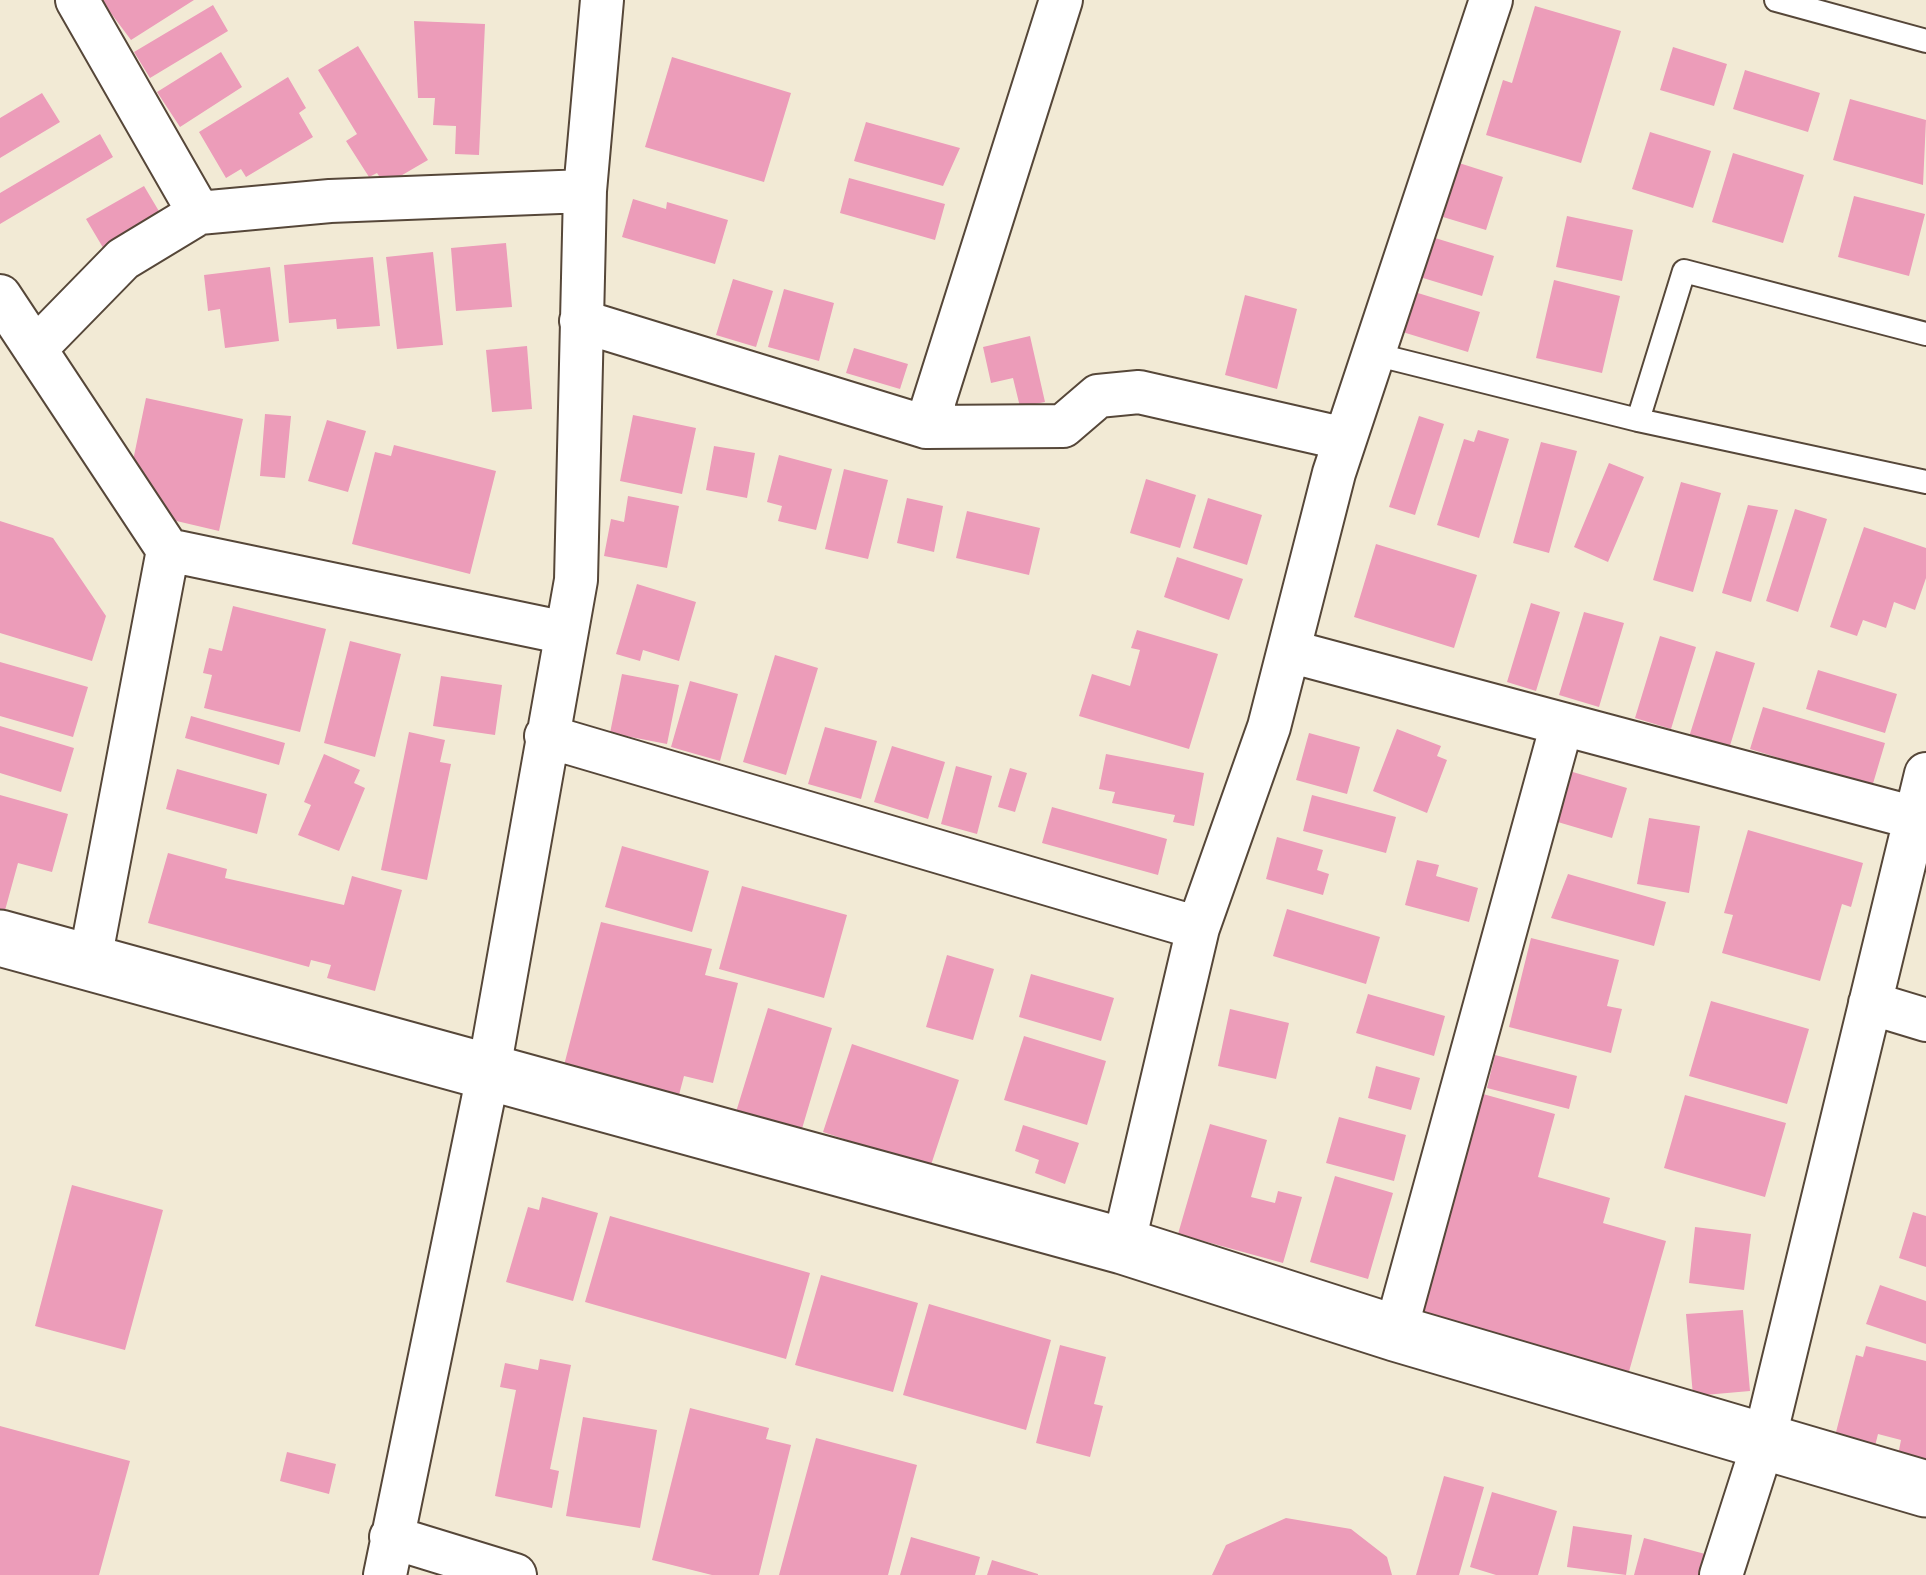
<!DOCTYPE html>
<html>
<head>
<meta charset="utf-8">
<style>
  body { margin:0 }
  canvas { display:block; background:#f2ead5 }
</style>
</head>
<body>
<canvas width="1926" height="1575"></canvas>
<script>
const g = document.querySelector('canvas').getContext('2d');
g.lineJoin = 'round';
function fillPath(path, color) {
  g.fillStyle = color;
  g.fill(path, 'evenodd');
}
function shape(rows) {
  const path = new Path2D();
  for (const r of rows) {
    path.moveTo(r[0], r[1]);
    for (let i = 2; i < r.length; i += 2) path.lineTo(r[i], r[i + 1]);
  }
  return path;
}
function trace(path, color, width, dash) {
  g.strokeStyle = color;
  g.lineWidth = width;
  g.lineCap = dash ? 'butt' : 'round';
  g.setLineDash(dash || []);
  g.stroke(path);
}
const building = shape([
  [101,0,194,0,131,40],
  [213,5,228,31,150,78,134,52],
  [1535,6,1621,31,1581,163,1486,135,1503,80,1512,83],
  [414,21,485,24,479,155,455,154,456,126,433,125,435,98,418,98],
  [358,46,428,160,385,185,377,173,369,177,346,141,357,134,318,70],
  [1673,47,1727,64,1714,106,1660,90],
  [221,52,242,87,180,127,157,92],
  [672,57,791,93,764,182,645,147],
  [1745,70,1820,93,1808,132,1733,109],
  [288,77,306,108,299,113,313,137,246,177,241,169,226,178,199,132],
  [42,93,60,122,0,158,0,118],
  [1850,99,1926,120,1923,185,1833,160],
  [866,122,960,148,943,186,854,161],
  [1650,132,1711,151,1693,208,1632,189],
  [100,134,113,157,0,224,0,193],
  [1733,153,1804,175,1783,243,1712,222],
  [1459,163,1503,177,1486,230,1443,217],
  [849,178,945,204,935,240,840,213],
  [144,186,163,218,105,251,86,219],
  [1854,196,1925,214,1909,276,1838,257],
  [633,199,666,209,667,202,728,220,715,264,622,237],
  [1567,216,1633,230,1622,281,1556,267],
  [1422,234,1494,256,1482,296,1410,274],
  [506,243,512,307,456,311,451,248],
  [433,252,443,345,397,349,386,257],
  [373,257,380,326,337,329,336,319,289,323,284,265],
  [270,267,279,341,225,348,220,309,208,311,204,275],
  [733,279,773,291,756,347,716,335],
  [1554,280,1620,296,1602,373,1536,358],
  [784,289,834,303,819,361,768,347],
  [1408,290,1480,312,1468,352,1396,330],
  [1245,295,1297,309,1277,389,1225,375],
  [1030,336,1045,402,1020,407,1013,378,991,383,983,347],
  [527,346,532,409,492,412,486,350],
  [854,348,908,364,900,389,846,373],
  [146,398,243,419,219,531,151,515,130,475],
  [265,414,291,416,285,478,260,476],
  [633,415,696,428,682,494,620,481],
  [1419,416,1444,424,1415,515,1389,507],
  [327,420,366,431,348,492,308,481],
  [1478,430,1509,439,1479,538,1437,525,1464,439,1474,442],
  [1541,442,1577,451,1549,553,1513,543],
  [394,445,496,471,470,574,352,544,375,452,391,456],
  [714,446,755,453,747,498,706,490],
  [779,455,832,469,816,530,778,521,782,506,767,502],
  [1609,463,1644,477,1608,562,1574,547],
  [844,469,888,480,868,559,825,549],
  [1146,479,1196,495,1180,548,1130,533],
  [1681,482,1721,493,1693,592,1653,580],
  [628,496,679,506,667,568,604,556,611,519,624,522],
  [907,498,943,506,934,552,897,543],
  [1208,498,1262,515,1247,565,1193,548],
  [1748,505,1778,510,1751,602,1722,593],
  [1795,509,1827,519,1798,612,1766,601],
  [967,511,1040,528,1029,575,956,558],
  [0,521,53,538,106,616,92,661,0,633],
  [1864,527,1926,548,1926,578,1915,610,1894,602,1886,628,1863,620,1857,636,1830,627],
  [1376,544,1477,575,1454,648,1354,617],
  [1177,557,1243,579,1229,620,1164,597],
  [637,584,696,602,679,661,643,650,640,661,616,654],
  [1531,603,1560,612,1536,691,1507,682],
  [233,606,326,629,300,732,204,708,212,675,203,673,209,648,222,651],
  [1584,612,1624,623,1599,707,1559,695],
  [1137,630,1218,654,1189,749,1079,716,1092,674,1130,686,1140,650,1131,648],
  [1660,636,1696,647,1671,729,1635,718],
  [350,641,401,654,375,757,324,743],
  [1716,651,1755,663,1729,749,1689,737],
  [775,655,818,668,786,775,743,762],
  [0,662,88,687,73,737,0,716],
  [1818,670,1897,694,1885,733,1806,709],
  [622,674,679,685,667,744,610,733],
  [441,676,502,685,495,735,433,726],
  [690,681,738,694,720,761,671,747],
  [1763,707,1885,743,1872,787,1750,749],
  [191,716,285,743,279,765,185,738],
  [0,726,74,748,61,792,0,773],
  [825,727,877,741,861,799,808,784],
  [1397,729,1441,746,1437,756,1447,760,1427,813,1373,791],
  [409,732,445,740,440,762,451,764,427,880,381,870],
  [1309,733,1360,747,1347,794,1296,780],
  [892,746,945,762,928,819,874,802],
  [324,754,360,770,354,783,365,788,339,851,298,835,311,805,304,802],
  [1106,754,1204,773,1194,826,1173,822,1175,815,1112,803,1115,792,1099,789],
  [956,766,992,776,977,834,941,824],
  [1010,768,1027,773,1015,812,998,807],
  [177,769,267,794,257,834,166,809],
  [1566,770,1627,788,1612,838,1551,820],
  [0,795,68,814,52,872,18,863,4,914,0,913],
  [1312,795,1396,817,1386,853,1303,831],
  [1052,807,1167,839,1158,875,1042,843],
  [1649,818,1700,826,1689,893,1637,884],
  [1748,830,1863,863,1851,907,1842,904,1820,981,1722,953,1733,915,1724,913],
  [1277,837,1323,850,1317,870,1329,874,1323,895,1266,879],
  [622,846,709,871,692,932,605,907],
  [168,853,227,869,225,878,344,905,352,876,402,890,375,991,327,978,331,965,311,960,309,967,148,923],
  [1417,860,1439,865,1436,876,1478,888,1469,922,1405,905],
  [1568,874,1666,902,1654,946,1551,918],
  [742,886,847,915,824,998,719,969],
  [1287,909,1380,937,1366,984,1273,956],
  [601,922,712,949,705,975,738,983,713,1083,684,1076,676,1106,561,1077],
  [1531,938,1619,960,1607,1006,1622,1009,1611,1053,1509,1027],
  [947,955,994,969,973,1040,926,1027],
  [1031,974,1114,998,1101,1041,1019,1017],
  [1368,994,1445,1016,1434,1056,1356,1033],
  [1711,1001,1809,1029,1787,1104,1689,1076],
  [768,1008,832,1028,801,1132,736,1112],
  [1230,1009,1289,1023,1276,1079,1218,1066],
  [1024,1036,1106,1061,1087,1125,1004,1100],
  [852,1044,959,1080,930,1168,823,1132],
  [1495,1055,1577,1076,1569,1109,1487,1088],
  [1376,1066,1420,1078,1411,1110,1368,1098],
  [1483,1094,1555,1114,1538,1177,1610,1198,1603,1223,1666,1241,1628,1375,1421,1317],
  [1685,1095,1786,1123,1765,1197,1664,1168],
  [1339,1117,1406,1135,1394,1181,1326,1163],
  [1210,1124,1267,1140,1251,1197,1275,1203,1278,1191,1302,1197,1283,1263,1178,1234],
  [1023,1125,1079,1143,1065,1184,1035,1173,1039,1160,1015,1151],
  [1335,1176,1393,1193,1368,1279,1310,1262],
  [72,1185,163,1210,125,1350,35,1326],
  [542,1197,598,1213,573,1301,506,1282,528,1207,539,1210],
  [1913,1212,1926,1216,1926,1267,1899,1258],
  [610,1216,810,1273,786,1359,585,1302],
  [1695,1227,1751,1234,1744,1290,1689,1283],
  [821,1275,918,1303,893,1392,795,1365],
  [1880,1285,1926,1301,1926,1344,1866,1324],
  [929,1304,1051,1340,1026,1430,903,1395],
  [1743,1310,1750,1391,1693,1396,1686,1314],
  [1060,1345,1106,1357,1094,1404,1103,1406,1090,1457,1036,1443],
  [1866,1346,1926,1361,1926,1468,1897,1460,1901,1440,1878,1434,1875,1446,1835,1436,1856,1355,1863,1357],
  [540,1359,571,1365,550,1469,559,1471,552,1508,495,1496,516,1390,500,1387,505,1363,538,1370],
  [690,1408,769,1428,766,1439,791,1445,759,1575,712,1575,652,1560],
  [583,1417,657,1430,640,1528,566,1516],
  [0,1426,130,1461,99,1575,0,1575],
  [816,1438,917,1465,888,1575,779,1575],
  [287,1452,336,1464,329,1494,280,1481],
  [1444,1476,1484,1487,1459,1575,1416,1575],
  [1492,1492,1557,1511,1538,1575,1496,1575,1470,1567],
  [1286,1518,1351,1529,1387,1557,1392,1575,1212,1575,1226,1545],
  [1573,1526,1632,1535,1626,1575,1567,1567],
  [911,1537,980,1557,975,1575,900,1575],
  [1644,1538,1709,1555,1703,1575,1634,1575],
  [992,1560,1038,1574,1038,1575,987,1575]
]);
const service = shape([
  [1776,0,1926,41],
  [1374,354,1638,420,1926,482],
  [1638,420,1684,271,1926,334]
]);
const minor = shape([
  [77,0,199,213],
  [0,296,168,550,566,633],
  [581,321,926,427,1061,0],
  [35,349,123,259,199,213,330,201,585,191],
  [926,427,1063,426,1098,396,1139,392,1345,439],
  [1289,651,1915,818],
  [546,736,1198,928],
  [89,965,168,550],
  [1870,1003,1926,1020],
  [1123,1246,1198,928,1269,727,1334,473,1491,0],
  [1395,1333,1562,724],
  [391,1537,515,1575],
  [385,1575,488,1075,576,580,585,191,602,0],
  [1721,1575,1764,1441,1926,774]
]);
const tertiary = shape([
  [0,938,1123,1246,1395,1333,1926,1489]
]);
fillPath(building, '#ec9cb9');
trace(service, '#564739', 26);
trace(minor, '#564739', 46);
trace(tertiary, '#564739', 59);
trace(service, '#fff', 22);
trace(minor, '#fff', 42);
trace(tertiary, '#fff', 55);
</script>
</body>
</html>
